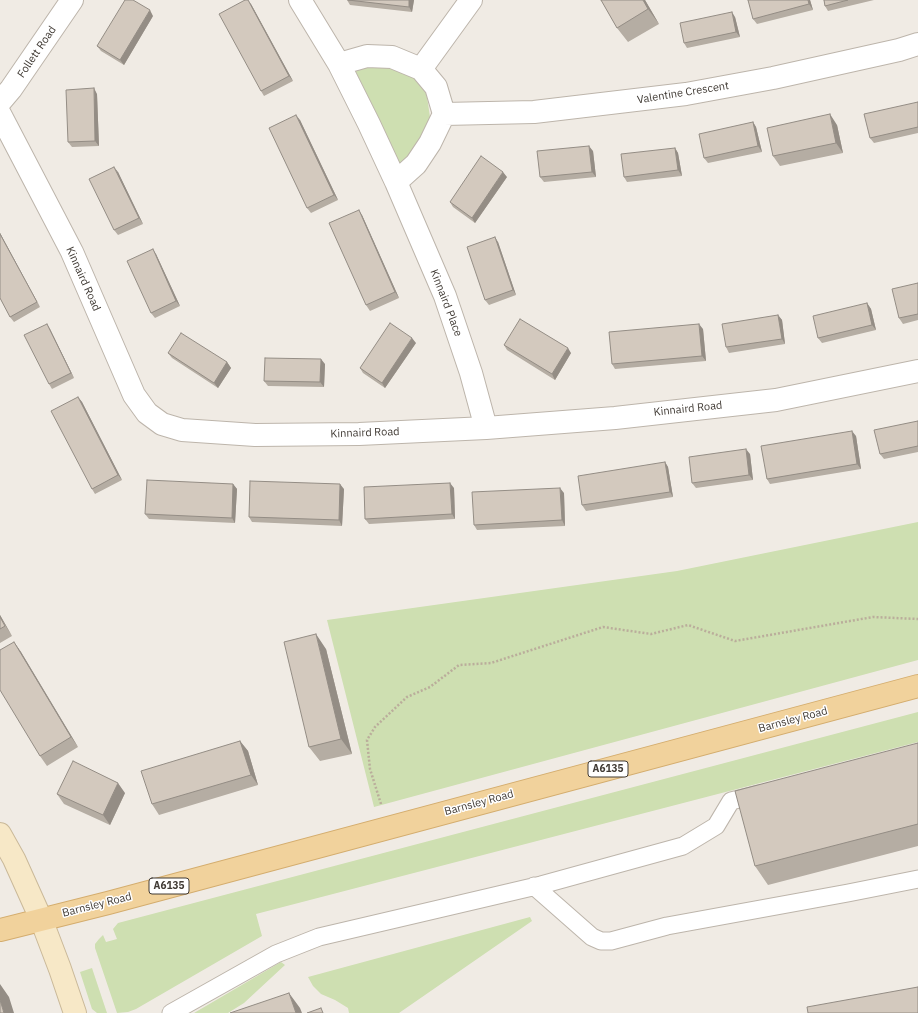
<!DOCTYPE html>
<html>
<head>
<meta charset="utf-8">
<style>
  body { margin:0 }
  canvas { display:block; background:#f0ebe4 }
</style>
</head>
<body>
<canvas width="918" height="1013"></canvas>
<script>
const g = document.querySelector('canvas').getContext('2d');
g.lineJoin = 'round';
function fillPath(path, color) {
  g.fillStyle = color;
  g.fill(path, 'evenodd');
}
function shape(rows) {
  const path = new Path2D();
  for (const r of rows) {
    path.moveTo(r[0], r[1]);
    for (let i = 2; i < r.length; i += 2) path.lineTo(r[i], r[i + 1]);
  }
  return path;
}
function trace(path, color, width, dash) {
  g.strokeStyle = color;
  g.lineWidth = width;
  g.lineCap = dash ? 'butt' : 'round';
  g.setLineDash(dash || []);
  g.stroke(path);
}
function write(font, color, halo, rows, align = 'center') {
  g.font = font + ' "IBM Plex Sans",sans-serif';
  g.lineWidth = 3;
  g.setLineDash([]);
  g.textBaseline = 'middle';
  g.strokeStyle = halo;
  g.fillStyle = color;
  for (const [text, x, y, turn = 0] of rows) {
    g.save();
    g.translate(x, y);
    g.rotate((+turn || 0) * Math.PI / 180);
    g.textAlign = isNaN(turn) ? turn : align;
    if (halo) g.strokeText(text, 0, 0);
    g.fillText(text, 0, 0);
    g.restore();
  }
}
const green = shape([
  [378,64,407,69,426,90,430,117,424,138,409,156,398,164,350,69],
  [918,522,918,660,374,807,327,620,677,571],
  [918,712,918,742,256,914,262,936,136,1009,128,1012,117,1013,95,948,95,944,99,939,103,935,106,942,117,939,113,929,118,923],
  [530,917,532,921,399,1013,349,1013,348,1008,335,1000,321,994,313,986,308,977],
  [281,962,285,965,244,1003,228,1013,194,1013],
  [92,968,107,1013,97,1013,92,1009,80,972]
]);
const path = shape([
  [381,804,370,769,367,740,375,727,407,697,430,687,459,665,491,663,603,627,651,634,688,625,735,641,873,617,918,619]
]);
const lane = shape([
  [534,886,592,937,601,941,611,941,667,926,848,893,918,879],
  [171,1013,276,954,319,937,541,885,683,846,716,826,731,801,759,794]
]);
const street = shape([
  [300,0,339,64,369,124,396,182,445,296,471,373,486,428],
  [339,64,367,56,392,57,421,69,436,87,444,114,430,143,416,164,396,182],
  [421,69,471,0],
  [0,102,11,89,72,0],
  [0,114,72,252,134,395,147,413,162,424,182,430,255,435,359,434,486,428,615,418,776,400,918,371],
  [444,114,534,112,686,94,773,78,899,50,918,44]
]);
const secondary = shape([
  [0,834,14,859,41,919,60,969,75,1013]
]);
const primary = shape([
  [0,930,108,903,918,686]
]);
const wall = shape([
  [347,0,414,0,412,12,350,5],
  [601,0,645,0,659,24,628,42,617,28],
  [810,0,813,10,757,24,753,19],
  [824,0,874,0,828,11,825,6],
  [251,4,293,81,264,96,261,91],
  [153,16,124,65,101,51,97,46],
  [735,17,740,37,687,48,684,43],
  [97,94,99,146,72,147,68,142],
  [918,102,918,133,874,143,870,138],
  [300,120,338,200,311,213,307,208],
  [753,122,756,127,762,152,708,163,704,158],
  [837,125,843,153,780,166,773,156],
  [675,148,678,153,682,176,627,182,624,177],
  [593,151,596,177,544,182,540,177],
  [118,172,143,224,118,235,114,230],
  [507,177,475,223,453,207,450,202],
  [362,215,399,298,370,311,366,305],
  [0,233,40,307,14,322,10,317,0,298],
  [498,242,516,295,489,305,485,300],
  [156,254,180,306,155,318,151,313],
  [918,283,918,320,903,324,899,318],
  [867,303,871,309,876,330,822,343,818,338],
  [778,315,782,320,785,344,729,353,726,347],
  [47,324,50,329,74,378,52,389,49,384],
  [703,329,706,361,615,369,612,364],
  [416,343,385,388,363,373,360,368],
  [504,345,571,353,555,380,507,350],
  [168,353,227,362,231,368,218,388,172,358],
  [325,364,324,387,268,386,264,381],
  [78,397,82,402,122,480,95,494,92,489],
  [918,421,918,452,884,459,880,454],
  [856,436,861,469,770,484,767,479],
  [750,454,753,480,696,488,692,483],
  [665,462,668,467,673,497,586,511,582,505],
  [233,484,237,489,235,523,149,519,145,514],
  [454,488,455,519,369,524,365,519],
  [344,489,342,526,252,522,249,517],
  [564,493,565,526,477,530,474,525],
  [0,615,12,636,0,643],
  [14,642,21,652,78,747,47,766,40,756],
  [326,649,352,754,320,761,309,747],
  [240,741,248,751,258,785,159,815,152,804],
  [918,743,918,846,768,885,755,866],
  [125,793,110,825,64,804,57,794]
]);
const shadedWall = shape([
  [248,0,251,4,293,81,289,76],
  [409,0,414,0,412,12,409,7],
  [643,0,645,0,659,24,648,9],
  [808,0,810,0,813,10,809,4],
  [150,10,153,16,124,65,120,60],
  [732,12,735,17,740,37,736,32],
  [94,88,97,94,99,146,95,141],
  [830,114,837,125,843,153,836,143],
  [296,115,300,120,338,200,334,195],
  [753,122,756,127,762,152,758,146],
  [589,146,593,151,596,177,592,172],
  [675,148,678,153,682,176,678,170],
  [114,167,118,172,143,224,139,218],
  [503,172,507,177,475,223,472,218],
  [359,210,362,215,399,298,395,292],
  [0,233,40,307,37,302,0,234],
  [495,237,498,242,516,295,513,290],
  [153,249,156,254,180,306,176,301],
  [867,303,871,309,876,330,872,325],
  [778,315,782,320,785,344,782,339],
  [47,324,50,329,74,378,71,373],
  [699,324,703,329,706,361,702,356],
  [412,338,416,343,385,388,382,383],
  [568,348,571,353,555,380,552,374],
  [321,359,325,364,324,387,320,382],
  [227,362,231,368,218,388,214,383],
  [78,397,82,402,122,480,118,475],
  [852,431,856,436,861,469,857,464],
  [746,449,750,454,753,480,749,475],
  [665,462,668,467,673,497,670,492],
  [450,483,454,488,455,519,452,514],
  [233,484,237,489,235,523,232,518],
  [340,484,344,489,342,526,339,520],
  [560,488,564,493,565,526,562,520],
  [0,615,12,636,0,617],
  [316,634,326,649,352,754,341,739],
  [14,642,21,652,78,747,71,737],
  [240,741,248,751,258,785,251,775],
  [118,783,125,793,110,825,103,815],
  [0,984,9,997,14,1013,4,1013,0,1000],
  [289,993,300,1008,302,1013,296,1013]
]);
const building = shape([
  [125,0,133,0,150,10,120,60,97,46,125,0],
  [245,0,248,0,289,76,261,91,219,14,245,0],
  [348,0,409,0,409,7,348,0],
  [601,0,643,0,648,9,617,28,601,0],
  [748,0,808,0,809,4,753,19,748,0],
  [824,0,848,0,825,6,824,0],
  [732,12,736,32,684,43,680,23,732,12],
  [94,88,95,141,68,142,66,90,94,88],
  [918,102,918,127,870,138,864,114,918,102],
  [830,114,836,143,773,156,767,128,830,114],
  [296,115,334,195,307,208,269,128,296,115],
  [753,122,758,146,704,158,699,134,753,122],
  [589,146,592,172,540,177,537,151,589,146],
  [675,148,678,170,624,177,621,154,675,148],
  [481,156,503,172,472,218,450,202,481,156],
  [114,167,139,218,114,230,89,179,114,167],
  [359,210,395,292,366,305,329,223,359,210],
  [0,234,37,302,10,317,0,298,0,234],
  [495,237,513,290,485,300,467,247,495,237],
  [153,249,176,301,151,313,127,261,153,249],
  [918,283,918,314,899,318,892,289,918,283],
  [867,303,872,325,818,338,813,316,867,303],
  [778,315,782,339,726,347,722,324,778,315],
  [520,319,568,348,552,374,504,345,520,319],
  [390,323,412,338,382,383,360,368,390,323],
  [47,324,71,373,49,384,24,335,47,324],
  [699,324,702,356,612,364,609,332,699,324],
  [181,333,227,362,214,383,168,353,181,333],
  [265,358,321,359,320,382,264,381,265,358],
  [78,397,118,475,92,489,51,411,78,397],
  [918,421,918,446,880,454,874,430,918,421],
  [852,431,857,464,767,479,761,446,852,431],
  [746,449,749,475,692,483,689,457,746,449],
  [665,462,670,492,582,505,578,476,665,462],
  [147,480,233,484,232,518,145,514,147,480],
  [250,481,340,484,339,520,249,517,250,481],
  [450,483,452,514,365,519,364,487,450,483],
  [560,488,562,520,474,525,472,492,560,488],
  [0,617,5,626,0,629,0,617],
  [316,634,341,739,309,747,284,642,316,634],
  [14,642,71,737,40,756,0,690,0,650,14,642],
  [240,741,251,775,152,804,141,771,240,741],
  [918,743,918,824,755,866,735,791,918,743],
  [73,761,118,783,103,815,57,794,73,761],
  [918,987,918,1013,808,1013,807,1007,918,987],
  [289,993,296,1013,230,1013,289,993],
  [0,1000,4,1013,0,1013,0,1000],
  [321,1008,323,1013,307,1013,321,1008]
]);
const shields = [
  [608,769,40],
  [169,886,40]
];
const shieldNames = [
  ["A6135",608,769],
  ["A6135",169,886]
];
const streetNames = [
  ["Follett Road",37,52,-56],
  ["Valentine Crescent",683,93,-9],
  ["Kinnaird Road",83,279,66],
  ["Kinnaird Place",446,303,69],
  ["Kinnaird Road",688,409,-6],
  ["Kinnaird Road",365,433,-2],
  ["Barnsley Road",793,720,-15],
  ["Barnsley Road",479,803,-15],
  ["Barnsley Road",97,905,-14]
];
fillPath(green, '#cedfb1');
trace(lane, '#bdb5ab', 19);
trace(street, '#bdb5ab', 24);
trace(secondary, '#cab999', 24);
trace(primary, '#d4ad6e', 24);
trace(path, '#baad9b', 2.5, [2, 2]);
trace(lane, '#fff', 17);
trace(street, '#fff', 22);
trace(secondary, '#f7e8c7', 22);
trace(primary, '#f1d29c', 22);
fillPath(wall, '#b5ada3');
fillPath(shadedWall, '#948d85');
fillPath(building, '#d3c9be');
trace(building, '#948d85', 1);
for (const [x, y, w] of shields) {
  const box = new Path2D();
  box.roundRect(x - w / 2, y - 8, w, 16, 3);
  g.fillStyle = '#fff';
  g.fill(box);
  trace(box, '#413b35', 1);
}
write('bold 10px', '#413b35', null, shieldNames);
write('11px', '#413b35', '#fff', streetNames);
</script>
</body>
</html>
